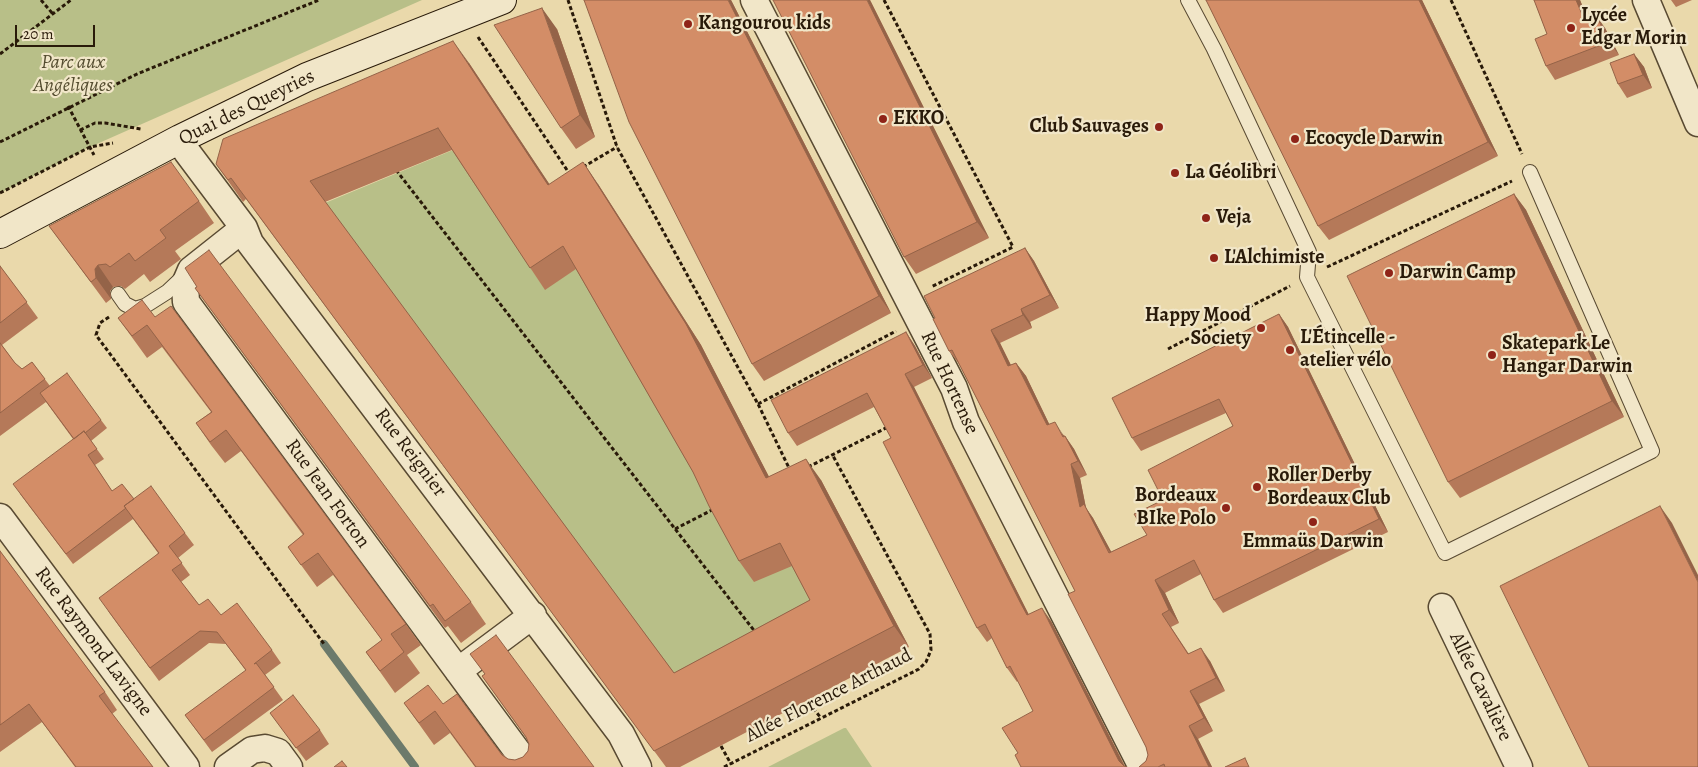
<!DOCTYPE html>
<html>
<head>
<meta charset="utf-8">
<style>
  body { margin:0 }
  #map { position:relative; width:1698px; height:767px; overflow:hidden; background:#ead9ab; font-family:Alegreya,serif }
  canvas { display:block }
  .scale { position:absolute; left:15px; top:25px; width:80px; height:22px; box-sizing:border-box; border:2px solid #291a09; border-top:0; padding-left:6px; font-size:15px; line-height:18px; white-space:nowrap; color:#291a09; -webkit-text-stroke:4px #f1e6c8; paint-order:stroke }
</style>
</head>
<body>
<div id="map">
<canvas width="1698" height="767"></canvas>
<div class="scale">20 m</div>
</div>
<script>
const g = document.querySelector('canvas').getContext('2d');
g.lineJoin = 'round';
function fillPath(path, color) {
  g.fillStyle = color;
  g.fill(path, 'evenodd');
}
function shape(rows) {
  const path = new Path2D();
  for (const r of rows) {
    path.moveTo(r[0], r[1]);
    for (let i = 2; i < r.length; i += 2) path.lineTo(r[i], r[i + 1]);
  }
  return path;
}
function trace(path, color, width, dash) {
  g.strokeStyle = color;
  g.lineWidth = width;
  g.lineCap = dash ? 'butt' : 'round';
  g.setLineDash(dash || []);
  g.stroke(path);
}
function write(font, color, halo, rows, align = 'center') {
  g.font = font + ' Alegreya,serif';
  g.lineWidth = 4.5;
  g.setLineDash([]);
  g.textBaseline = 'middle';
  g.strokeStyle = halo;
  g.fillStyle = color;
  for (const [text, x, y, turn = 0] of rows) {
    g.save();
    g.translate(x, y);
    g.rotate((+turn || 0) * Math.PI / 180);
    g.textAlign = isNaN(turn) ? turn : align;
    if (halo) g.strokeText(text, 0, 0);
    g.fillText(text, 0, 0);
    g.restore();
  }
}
const green = shape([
  [0,0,422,0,90,147,0,193],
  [453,150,545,289,578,267,795,565,825,622,689,694,325,203],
  [844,728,846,728,872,767,768,767]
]);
const stream = shape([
  [324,644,415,767]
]);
const path = shape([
  [41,0,53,14],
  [568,0,617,147,758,404,790,470],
  [884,0,1013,247,931,287],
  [1451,0,1522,154],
  [478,37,569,173],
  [0,54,71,0],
  [68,106,94,155],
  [80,130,95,123,105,123,141,129],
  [0,142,137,74,319,0],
  [583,167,617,147],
  [396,170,756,633],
  [0,193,90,147,113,143],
  [1327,267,1512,181],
  [109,317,100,323,96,335,324,644],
  [1168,349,1290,286],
  [758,404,896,331],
  [808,467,888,427],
  [675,529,714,509],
  [805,698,821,718],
  [721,746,731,764],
  [724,767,919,669,926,662,931,650,930,634,832,454]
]);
const service = shape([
  [1188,0,1214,49,1309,252,1307,277,1445,553,1652,451,1530,172],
  [118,294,125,304,135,309,145,306,167,292,185,275]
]);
const minor = shape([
  [754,0,954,388,966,422,1142,767],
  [1646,0,1698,123],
  [180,139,187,152,244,228,250,243,621,734,638,767],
  [244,228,191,270,185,284,186,302,529,767],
  [0,517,186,767],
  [1442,607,1519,767],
  [458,671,533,615],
  [228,767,252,750,265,748,278,752,289,767]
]);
const secondary = shape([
  [0,234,180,139,307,77,502,0]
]);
const wall = shape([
  [731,0,891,313,764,381,752,364],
  [870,0,989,238,916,274,904,257],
  [1206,0,1422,0,1498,156,1329,240,1318,226],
  [1534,0,1580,0,1587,18,1605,28,1619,55,1555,80,1546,66,1547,34],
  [1671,0,1692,0,1676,7],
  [557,29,595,137,576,149,561,128],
  [1634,54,1644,67,1652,88,1627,98,1618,84],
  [469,63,549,184,598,184,701,345,769,477,821,480,909,647,680,767,666,767,246,199,243,202,216,164],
  [452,150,545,290,576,269,693,472,739,561,754,582,792,566,810,600,674,673,325,202],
  [1514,194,1526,210,1624,417,1460,498,1448,482],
  [199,201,214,223,175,251,181,259,150,282,144,274,125,289,121,286,113,287,110,291,111,299,106,303,49,226],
  [1025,248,1034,261,1059,308,1030,322,1032,328,1000,343,1011,365,1016,363,1026,376,1049,424,1065,436,1074,449,1087,475,1080,478,1086,508,1093,518,1111,552,1147,535,1163,500,1233,426,1226,413,1141,451,1132,438,1279,314,1288,327,1388,532,1223,613,1214,600,1201,574,1165,593,1179,623,1171,627,1189,654,1210,661,1225,691,1199,704,1213,731,1198,739,1212,767,1139,767,1146,761,1148,755,1146,747,1075,591,959,364,949,351,935,318],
  [0,266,38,318,2,345,15,363,22,369,32,362,50,386,101,420,107,428,91,441,104,459,95,465,112,491,134,499,185,533,194,545,178,558,190,575,181,582,199,605,221,615,272,650,281,663,265,675,283,700,212,752,185,715,246,671,226,644,209,643,159,681,108,611,158,553,133,519,73,564,20,494,73,439,46,402,0,436],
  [195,288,471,602,486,624,461,643,448,626,445,628],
  [155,317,406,624,421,645,407,655,420,673,395,693,366,652,382,640,333,575,317,587,288,547,303,535,241,451,225,463,211,445,196,423,211,412,162,347,147,358,118,318],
  [906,332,915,346,932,378,914,387,1029,615,1051,621,1125,766,1018,753,1033,711,1018,681,1017,682,1007,668,992,638,987,642,977,628,891,438,874,407,797,446,788,433],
  [0,551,105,692,117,710,112,714,153,767,75,767,42,722,0,752],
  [470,654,594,767,475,767,450,733,434,745,404,703,443,704,508,759,515,760,523,757,528,751,529,744,527,739,482,676,485,674],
  [270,713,320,730,329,744,306,761]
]);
const shadedWall = shape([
  [728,0,731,0,891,313,879,296],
  [867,0,870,0,989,238,977,222],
  [1419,0,1422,0,1498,156,1488,142],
  [1576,0,1580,0,1594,33,1584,19],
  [542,8,557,29,595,137,580,115],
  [1596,15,1605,28,1619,55,1609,42],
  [453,41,469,63,564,206,548,185],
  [1634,54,1644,67,1652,88,1643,75],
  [583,162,598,184,701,345,781,500,766,478],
  [1514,194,1526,210,1624,417,1612,401],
  [1025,248,1034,261,1059,308,1050,295],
  [98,265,113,287,110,291,111,299,96,278,95,269],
  [1021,309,1030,322,1032,328,1023,315],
  [1279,314,1288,327,1388,532,1379,519],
  [991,330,1000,343,1018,380,1008,366],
  [906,332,915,346,932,378,923,365],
  [1016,363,1026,376,1056,438,1047,425],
  [905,374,914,387,1029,615,1027,615,1020,602],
  [1055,422,1069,444,1065,436,1074,449,1087,475,1078,461],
  [806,459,821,480,909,647,894,626],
  [1071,464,1080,478,1086,508,1093,518,1119,566,1080,507],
  [1660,506,1672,523,1698,575,1698,582],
  [1155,580,1165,593,1179,623,1169,610],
  [1042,608,1051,621,1125,767,1119,761],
  [1201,648,1210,661,1225,691,1216,678],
  [1190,691,1199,704,1213,731,1204,718],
  [1189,726,1198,739,1212,767,1209,767]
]);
const building = shape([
  [584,0,728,0,879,296,752,364,629,122,584,0],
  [773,0,867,0,977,222,904,257,773,0],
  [1206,0,1419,0,1488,142,1318,226,1206,0],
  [1534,0,1576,0,1584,19,1596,15,1609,42,1546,66,1535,39,1547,34,1534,0],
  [542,8,580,115,561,128,494,25,542,8],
  [453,41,548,185,583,162,686,324,766,478,806,459,894,626,654,751,231,178,228,180,216,164,223,139,453,41],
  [438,128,530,268,563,246,693,472,709,506,739,561,780,543,810,600,674,673,310,181,438,128],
  [1634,54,1643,75,1618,84,1610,63,1634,54],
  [171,162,199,201,160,230,166,238,135,261,129,253,110,267,106,264,98,265,95,269,96,278,91,282,49,226,171,162],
  [1514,194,1612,401,1448,482,1347,276,1514,194],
  [1025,248,1050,295,1021,309,1023,315,991,330,1008,366,1016,363,1047,425,1055,422,1063,437,1065,436,1078,461,1071,464,1080,507,1084,504,1109,553,1147,535,1134,514,1163,500,1148,470,1233,426,1219,399,1132,438,1112,398,1279,314,1379,519,1214,600,1194,560,1155,580,1169,610,1162,614,1188,654,1201,648,1216,678,1190,691,1204,718,1189,726,1209,767,1165,767,1164,764,1158,767,1139,767,1146,761,1148,755,1146,747,1068,594,1075,591,952,350,949,351,933,319,935,318,924,296,1025,248],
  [209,250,471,602,445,621,433,604,430,606,195,288,197,287,185,268,209,250],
  [0,266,27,302,0,323,0,266],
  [142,300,155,317,171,306,406,624,391,634,404,652,380,671,366,652,382,640,318,553,301,565,288,547,304,534,226,430,210,442,196,423,212,412,147,325,132,336,118,318,142,300],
  [906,332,923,365,905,374,1020,602,1027,615,1042,608,1119,761,1124,766,1127,767,1021,767,1015,755,1018,753,1002,728,1033,711,1010,666,1007,668,985,624,977,628,883,442,891,438,867,393,788,433,771,400,906,332],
  [0,343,15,363,22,369,32,362,45,379,0,413,0,343],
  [67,373,101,420,85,433,84,431,74,439,40,393,67,373],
  [84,431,97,449,88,455,112,491,122,484,134,499,124,506,126,508,66,554,13,484,84,431],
  [151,486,185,533,169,546,182,563,172,570,199,605,208,599,221,615,237,603,272,650,254,664,256,663,274,687,204,740,185,715,246,670,217,632,200,631,150,668,99,598,159,553,124,506,151,486],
  [1660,506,1698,582,1698,767,1589,767,1500,586,1660,506],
  [0,551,105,692,99,696,111,712,153,767,76,767,29,704,0,725,0,551],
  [496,635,594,767,476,767,435,711,419,723,404,703,428,685,443,704,457,694,502,755,508,759,515,760,523,757,528,751,529,744,526,737,482,676,485,674,470,654,496,635],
  [293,695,320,730,296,748,270,713,293,695],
  [1245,758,1249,767,1225,767,1245,758],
  [342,761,347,767,334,767,342,761]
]);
const markers = [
  [688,24,5,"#8f2418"],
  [1571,28,5,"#8f2418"],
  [883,119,5,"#8f2418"],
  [1159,127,5,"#8f2418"],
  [1295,139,5,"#8f2418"],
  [1175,173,5,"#8f2418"],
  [1206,218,5,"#8f2418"],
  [1214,258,5,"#8f2418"],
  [1389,273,5,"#8f2418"],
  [1261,328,5,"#8f2418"],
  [1290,350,5,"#8f2418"],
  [1492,355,5,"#8f2418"],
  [1257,487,5,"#8f2418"],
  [1226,508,5,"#8f2418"],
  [1313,522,5,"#8f2418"]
];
const poiNames = [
  ["Lycée",1581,16],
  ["Edgar Morin",1581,39],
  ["Kangourou kids",698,24],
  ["EKKO",893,119],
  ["Club Sauvages",1149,127,"right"],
  ["Ecocycle Darwin",1305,139],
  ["La Géolibri",1185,173],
  ["Veja",1216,218],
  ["L'Alchimiste",1224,258],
  ["Darwin Camp",1399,273],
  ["Happy Mood",1251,316,"right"],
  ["Society",1251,339,"right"],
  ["L'Étincelle -",1300,338],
  ["atelier vélo",1300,361],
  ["Skatepark Le",1502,344],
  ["Hangar Darwin",1502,367],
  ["Roller Derby",1267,476],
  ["Bordeaux Club",1267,499],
  ["Bordeaux",1216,496,"right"],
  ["BIke Polo",1216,519,"right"],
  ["Emmaüs Darwin",1313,542,"center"]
];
const parkNames = [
  ["Parc aux",73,63],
  ["Angéliques",73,86]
];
const streetNames = [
  ["Quai des Queyries",247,108,-26],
  ["Rue Hortense",949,383,65],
  ["Rue Reignier",410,453,53],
  ["Rue Jean Forton",327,494,54],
  ["Rue Raymond Lavigne",93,642,53],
  ["Allée Cavalière",1480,687,64],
  ["Allée Florence Arthaud",829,696,-27]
];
fillPath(green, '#b8bf88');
trace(stream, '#6c7a6b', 8);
trace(service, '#594a32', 16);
trace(minor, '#594a32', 29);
trace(secondary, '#291a09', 30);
trace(path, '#291a09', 3, [4, 2.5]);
trace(service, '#f1e6c8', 14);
trace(minor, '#f1e6c8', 26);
trace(secondary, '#f1e6c8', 28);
fillPath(wall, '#b57959');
fillPath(shadedWall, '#946348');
fillPath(building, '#d38d67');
trace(building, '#946348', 1);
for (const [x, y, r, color] of markers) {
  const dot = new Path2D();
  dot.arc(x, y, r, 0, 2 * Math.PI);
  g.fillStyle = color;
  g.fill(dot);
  trace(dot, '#f1e6c8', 2);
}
write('bold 20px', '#291a09', '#f1e6c8', poiNames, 'left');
write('italic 20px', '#544c2f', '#f1e6c8', parkNames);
write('20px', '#291a09', '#f1e6c8', streetNames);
</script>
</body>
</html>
